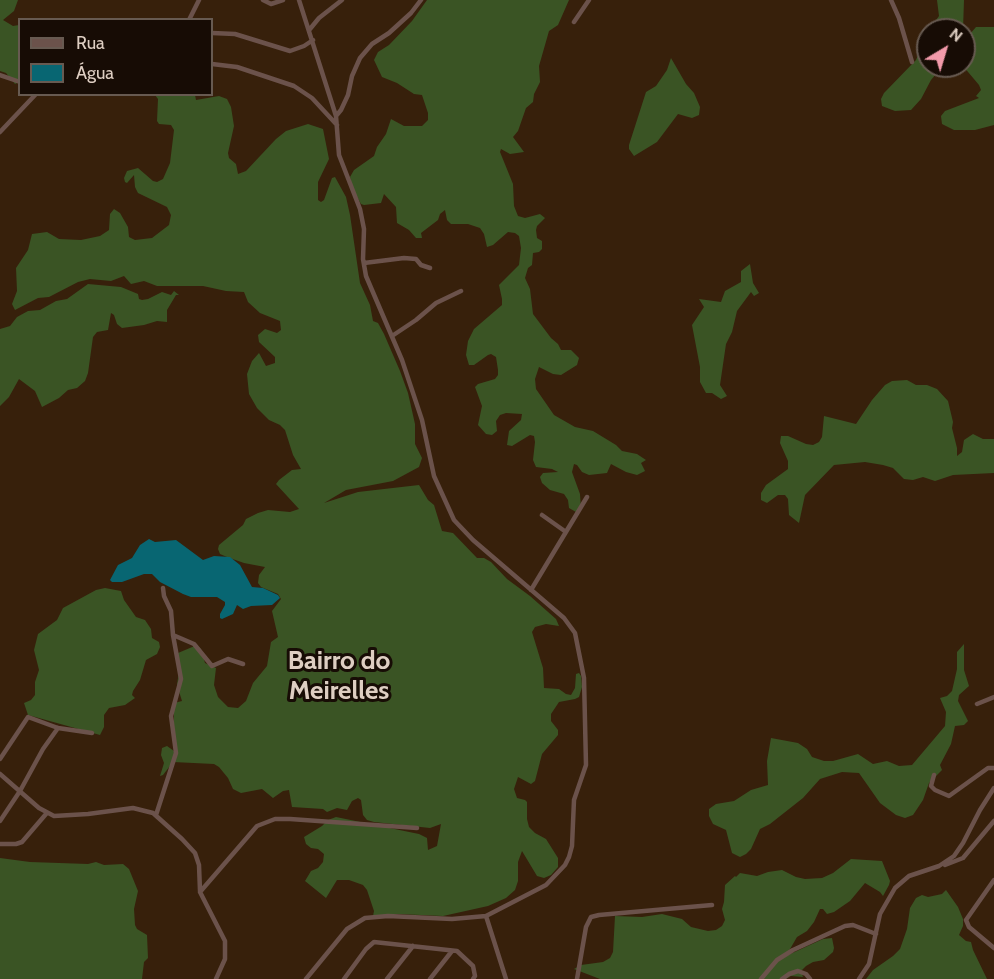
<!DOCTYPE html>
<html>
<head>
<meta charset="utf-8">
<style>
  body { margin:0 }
  #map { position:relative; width:994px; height:979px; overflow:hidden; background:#37200b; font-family:Cabin,sans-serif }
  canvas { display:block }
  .legend { position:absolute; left:18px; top:18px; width:195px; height:78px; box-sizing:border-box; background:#170c05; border:2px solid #675a51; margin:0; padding:8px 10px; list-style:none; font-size:18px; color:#decec2 }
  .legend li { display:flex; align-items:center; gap:12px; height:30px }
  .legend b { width:30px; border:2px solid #675a51 }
  .north { position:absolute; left:916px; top:18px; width:60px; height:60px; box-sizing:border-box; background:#170c05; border:2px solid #675a51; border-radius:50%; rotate:38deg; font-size:16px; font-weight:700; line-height:24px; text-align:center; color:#decec2 }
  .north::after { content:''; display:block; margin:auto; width:21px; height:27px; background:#f39aaa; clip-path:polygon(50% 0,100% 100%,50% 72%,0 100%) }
</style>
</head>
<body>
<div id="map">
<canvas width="994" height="979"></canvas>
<ul class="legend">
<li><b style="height:8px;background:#6b524b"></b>Rua</li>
<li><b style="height:16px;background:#086672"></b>Água</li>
</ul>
<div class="north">N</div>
</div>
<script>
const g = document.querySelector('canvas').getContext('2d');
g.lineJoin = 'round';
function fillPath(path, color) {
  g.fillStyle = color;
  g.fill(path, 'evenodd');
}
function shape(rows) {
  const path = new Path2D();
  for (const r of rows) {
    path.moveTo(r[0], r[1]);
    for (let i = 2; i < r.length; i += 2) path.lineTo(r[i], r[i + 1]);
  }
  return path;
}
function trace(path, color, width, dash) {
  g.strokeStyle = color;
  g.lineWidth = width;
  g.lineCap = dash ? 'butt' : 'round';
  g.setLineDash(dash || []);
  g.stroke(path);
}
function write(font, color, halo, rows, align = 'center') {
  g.font = font + ' Cabin,sans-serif';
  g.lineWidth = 6;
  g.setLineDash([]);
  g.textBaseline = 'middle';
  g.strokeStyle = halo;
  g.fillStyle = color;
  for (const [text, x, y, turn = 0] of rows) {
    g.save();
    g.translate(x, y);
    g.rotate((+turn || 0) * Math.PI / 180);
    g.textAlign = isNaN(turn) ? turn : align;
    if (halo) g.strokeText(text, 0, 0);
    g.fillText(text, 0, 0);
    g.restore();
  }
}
const forest = shape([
  [0,0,18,0,14,11,3,20,13,26,19,25,19,82,15,84,6,73,0,71],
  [427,0,569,0,558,25,549,31,539,66,540,82,534,94,533,102,526,108,518,131,513,137,524,152,510,154,501,149,500,152,513,184,514,206,518,216,525,218,540,214,545,218,537,226,536,230,537,238,542,241,542,249,539,252,533,253,532,265,528,268,525,278,530,289,533,314,551,338,558,344,561,350,571,350,579,358,577,365,561,375,553,374,539,367,535,379,536,389,554,415,575,427,593,431,616,445,622,451,637,454,646,460,641,463,645,471,637,475,626,472,611,464,607,473,589,475,582,472,577,465,574,464,572,472,580,494,581,509,576,512,569,508,568,500,564,494,550,490,542,483,540,477,543,473,558,472,552,469,536,467,533,460,535,442,534,436,530,435,512,446,507,445,509,431,521,420,522,414,506,413,500,415,496,421,497,431,492,435,486,434,478,425,482,406,475,387,478,384,495,379,498,375,498,370,496,357,491,354,488,355,474,365,469,365,466,355,468,341,474,329,502,305,502,299,499,285,519,265,521,248,519,236,515,233,508,232,493,245,487,247,484,234,480,228,468,224,451,224,447,220,445,210,440,214,438,220,421,233,422,238,416,238,409,230,397,223,396,207,384,194,381,203,364,205,361,204,355,193,351,182,350,177,354,170,374,156,377,147,386,134,391,119,404,126,422,126,428,120,428,113,422,95,414,94,397,83,382,77,374,60,378,52,389,45,412,21],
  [937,0,964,0,963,30,929,30,939,16],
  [976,27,994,27,994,125,975,130,954,130,942,124,941,116,945,111,979,98,976,96,981,90,979,85,963,66,964,32,967,35,970,34],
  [928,32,928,66,943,66,931,80,921,99,911,110,895,111,882,106,881,99,884,93,916,60],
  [671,58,686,84,694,93,700,107,699,115,692,118,678,114,657,142,634,156,629,149,629,145,646,92,656,86,667,70],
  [155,95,195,95,196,100,219,96,227,99,231,107,234,126,228,153,229,158,236,164,238,174,246,171,276,139,286,131,308,124,323,129,329,159,318,182,318,200,321,202,324,200,332,178,335,177,346,197,350,215,360,283,370,305,373,321,378,323,384,334,400,371,408,393,415,424,415,444,422,458,419,467,393,481,346,490,324,503,358,492,419,485,428,500,434,505,442,531,453,533,477,558,484,558,491,562,507,579,530,596,556,619,559,626,546,624,535,627,532,632,543,668,544,688,559,689,566,694,571,695,575,688,576,674,579,673,581,676,582,687,579,697,575,699,559,702,551,714,551,721,558,730,558,735,542,754,535,781,531,784,518,777,514,789,517,798,525,800,527,802,527,819,529,827,535,833,546,839,558,858,558,867,551,875,544,878,537,876,522,851,518,862,518,881,515,890,506,898,488,906,443,916,398,914,373,916,374,911,367,890,363,885,349,880,337,880,326,898,305,881,311,871,318,868,323,862,324,854,318,849,311,848,306,844,304,837,322,826,328,820,336,817,419,834,427,838,428,850,437,846,441,824,430,828,374,822,367,820,363,815,361,800,358,798,352,801,347,810,337,808,327,812,323,809,292,807,289,790,283,791,273,798,262,789,241,793,233,789,228,778,219,767,214,764,173,762,163,775,160,776,164,763,161,755,162,748,167,746,174,751,174,703,182,701,177,685,179,671,178,653,197,645,201,649,205,663,216,668,214,685,218,697,228,707,238,708,246,701,253,683,267,666,271,642,278,637,272,611,281,599,278,594,261,587,258,583,259,575,265,567,244,563,227,557,220,554,218,549,219,545,243,525,246,519,258,513,268,510,290,512,299,509,276,484,279,480,292,470,301,469,293,455,285,430,280,425,269,420,257,408,249,394,247,374,252,361,259,353,266,366,275,363,275,357,259,342,258,335,265,329,277,333,281,330,280,321,260,313,248,302,244,292,226,291,203,286,157,286,144,281,131,284,124,276,111,281,90,279,78,282,49,297,38,298,15,310,12,304,17,291,16,268,28,250,32,234,47,232,59,239,81,240,100,236,109,230,110,214,114,209,120,213,128,227,129,237,135,240,152,238,169,225,171,215,167,207,138,193,135,187,134,175,127,183,125,182,124,178,127,171,138,168,153,181,157,182,163,179,170,163,174,130,171,125,159,124,157,121,158,99],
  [750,264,753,283,759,293,754,296,751,292,737,311,732,332,726,344,720,385,727,396,721,399,712,393,706,393,700,382,700,367,692,325,704,307,699,299,721,302,725,291,741,282,741,271],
  [88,284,121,287,138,294,139,299,142,300,148,299,162,292,171,295,174,291,179,295,176,295,167,310,167,322,157,321,144,325,122,328,117,324,114,315,111,313,108,330,97,332,93,337,88,373,85,381,77,388,68,390,59,398,42,407,35,391,19,379,9,397,0,406,0,329,10,326,17,317,28,311,40,310,56,301,67,299],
  [907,380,916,385,927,385,937,389,948,401,953,422,952,428,957,448,957,456,962,452,964,440,973,434,983,439,994,439,994,473,953,475,935,481,923,477,913,480,904,479,893,468,883,465,865,462,834,465,805,495,799,523,789,515,788,499,785,495,778,495,767,503,761,500,761,493,766,485,788,469,788,461,780,443,781,436,788,436,806,444,813,445,819,442,822,437,824,416,856,424,872,400,885,385,892,381],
  [105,588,121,591,124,600,136,617,145,620,151,629,152,638,159,642,160,647,157,654,146,660,140,680,133,691,132,695,135,698,125,705,109,708,104,715,104,727,100,735,28,715,24,703,31,700,35,695,35,682,39,670,34,650,38,634,57,620,63,608,96,590],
  [964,644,964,670,969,686,959,695,958,701,968,721,964,725,955,726,951,744,940,765,942,770,929,783,923,800,913,815,905,818,896,815,880,803,859,773,842,772,820,779,803,798,770,824,760,829,751,849,746,854,740,857,732,853,726,830,713,824,709,816,709,809,716,804,734,801,751,790,768,785,767,761,771,738,798,743,807,749,812,757,824,761,833,761,858,754,873,764,887,761,899,766,912,765,945,726,946,712,940,698,947,696,952,691,957,669,957,652],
  [0,858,30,862,88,864,96,862,104,865,123,864,129,869,138,891,134,909,135,925,137,929,147,935,148,958,144,962,142,979,0,979],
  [851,859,882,861,890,881,889,885,883,896,880,892,865,883,850,901,834,912,827,914,823,909,820,909,814,922,807,931,797,937,786,956,823,939,832,938,834,948,833,952,824,960,813,962,806,966,801,971,803,977,791,976,786,979,600,979,574,969,581,965,603,962,610,958,613,952,615,916,642,917,662,914,682,919,691,927,708,931,716,930,722,926,725,920,722,909,724,902,725,885,735,876,736,877,740,873,757,876,768,872,782,870,796,877,805,879,822,878,833,873],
  [946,890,958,907,963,919,963,926,959,935,966,941,971,942,973,950,987,979,866,979,873,970,893,956,900,949,907,929,910,908,916,898,922,895,928,897,942,894]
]);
const water = shape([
  [149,539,155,542,176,540,203,560,214,556,230,557,240,565,252,587,263,588,278,595,280,598,272,605,251,606,243,609,237,605,233,614,222,619,220,618,220,614,225,605,225,602,217,597,191,597,183,594,160,582,152,574,144,574,122,582,112,582,110,580,118,565,132,558,140,545]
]);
const minor = shape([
  [263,0,271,4,283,0],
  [299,0,336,116],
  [891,0,899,18,912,62],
  [189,20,199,0],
  [574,22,589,0],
  [310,29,319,18,342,0],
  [212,33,235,34,290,51,304,46,313,40],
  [212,64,237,67,294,86,312,98,337,125],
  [0,75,20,82],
  [0,132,36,94],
  [364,263,404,258,416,259,421,265,430,268],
  [392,336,416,320,436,303,461,291],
  [542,515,566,532],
  [531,590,587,497],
  [173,635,194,644,212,666,228,659,243,664],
  [977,704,994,697],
  [0,759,28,717,58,728,92,733],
  [0,774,39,808,54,816,88,814,133,808,153,813,182,839,195,853,199,865,200,891],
  [934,775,931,786,935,790,949,796,988,768,994,768],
  [156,815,176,753,171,716,181,679,173,635,171,611,164,596,163,588],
  [0,821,20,791,43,749,58,728],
  [0,844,16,844,22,842,46,814],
  [945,865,963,858,994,821],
  [994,880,966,920,969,927,994,948],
  [486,916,506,979],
  [216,979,225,959,225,941,200,892,257,826,275,819,290,819,417,828],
  [306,979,347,929,365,918,388,916,452,919,486,916,546,885,565,865,569,857,572,846,574,800,586,765,584,678,575,633,564,618,473,540,454,520,434,476,422,420,402,360,366,276,363,259,364,229,360,209,339,155,336,116,341,110,348,95,352,76,360,58,372,44,389,33,411,13,421,0],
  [344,979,366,949,374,942,457,951,473,966,475,976,473,979],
  [387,979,413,946],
  [430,979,452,951],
  [577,979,586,927,591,917,599,915,712,905],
  [761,979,777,960,793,950,845,926,853,925,876,934],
  [782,979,789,974,798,971,806,974,810,979],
  [859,979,869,964,880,914,895,888,909,876,939,866,954,856,963,843,980,810,994,788]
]);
const districtNames = [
  ["Bairro do",339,661],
  ["Meirelles",339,691]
];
fillPath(forest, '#3a5424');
fillPath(water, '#086672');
trace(minor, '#6b524b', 4.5);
write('bold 26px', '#decec2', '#170c05', districtNames);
</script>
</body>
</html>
